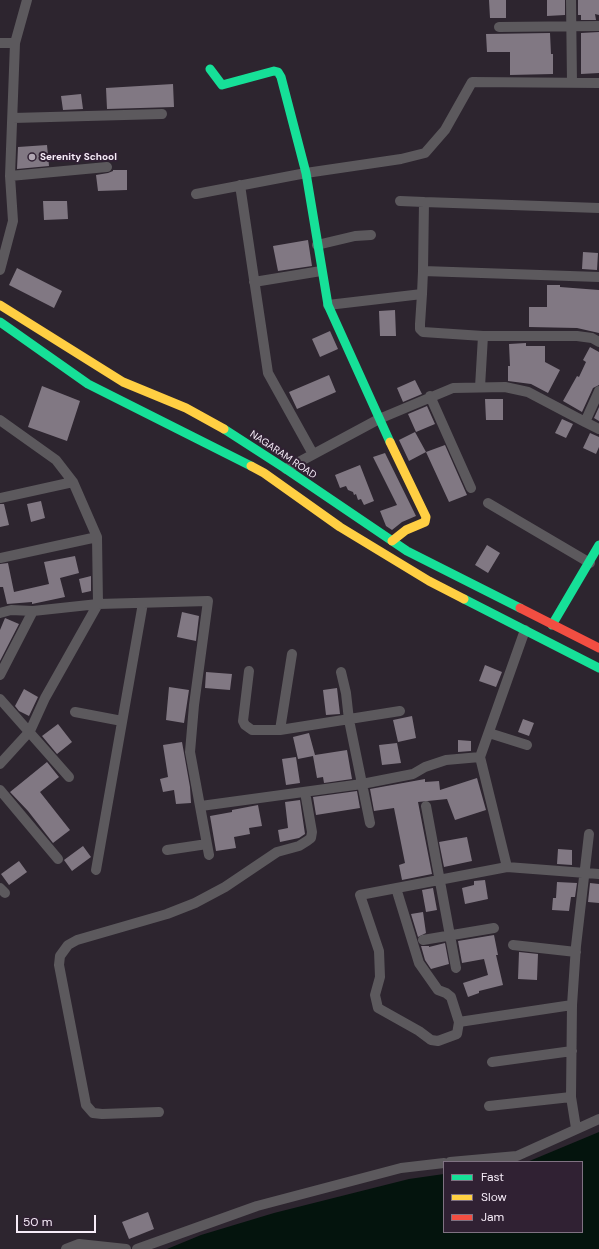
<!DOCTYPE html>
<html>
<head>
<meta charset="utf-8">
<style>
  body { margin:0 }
  #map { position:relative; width:599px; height:1249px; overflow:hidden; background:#2d252f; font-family:"DM Sans",sans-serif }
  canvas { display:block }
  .legend { position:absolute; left:443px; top:1161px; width:140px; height:72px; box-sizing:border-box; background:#302133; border:1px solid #7f7282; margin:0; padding:5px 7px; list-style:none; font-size:12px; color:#f6ecf8 }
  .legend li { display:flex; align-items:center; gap:8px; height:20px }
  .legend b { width:20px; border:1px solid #7f7282 }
  .scale { position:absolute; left:16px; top:1215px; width:80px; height:18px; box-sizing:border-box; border:2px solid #f6ecf8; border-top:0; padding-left:5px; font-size:12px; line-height:14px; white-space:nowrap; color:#f6ecf8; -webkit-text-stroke:3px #302133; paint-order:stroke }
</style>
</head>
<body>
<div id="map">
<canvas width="599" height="1249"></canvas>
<ul class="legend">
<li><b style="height:5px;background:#16e098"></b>Fast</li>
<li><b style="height:5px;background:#ffcf43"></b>Slow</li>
<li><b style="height:5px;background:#f24e42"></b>Jam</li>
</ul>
<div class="scale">50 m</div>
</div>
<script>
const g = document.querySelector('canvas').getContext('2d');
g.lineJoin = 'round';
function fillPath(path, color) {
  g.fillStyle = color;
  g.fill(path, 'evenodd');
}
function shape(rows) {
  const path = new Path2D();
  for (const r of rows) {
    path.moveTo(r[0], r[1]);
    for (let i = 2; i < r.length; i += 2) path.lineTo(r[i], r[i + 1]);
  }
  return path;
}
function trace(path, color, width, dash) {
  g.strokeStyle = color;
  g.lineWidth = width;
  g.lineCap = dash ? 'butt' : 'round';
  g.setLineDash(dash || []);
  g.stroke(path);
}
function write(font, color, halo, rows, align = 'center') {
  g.font = font + ' "DM Sans",sans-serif';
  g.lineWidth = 4;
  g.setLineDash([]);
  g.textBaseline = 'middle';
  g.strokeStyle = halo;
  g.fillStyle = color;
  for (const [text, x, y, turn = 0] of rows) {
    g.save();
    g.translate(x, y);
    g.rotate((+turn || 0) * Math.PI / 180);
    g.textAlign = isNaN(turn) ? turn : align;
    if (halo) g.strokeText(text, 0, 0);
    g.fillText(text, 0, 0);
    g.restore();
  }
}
const water = shape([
  [599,1132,599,1249,167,1249,201,1235,274,1213,409,1179,444,1174,444,1232,582,1232,582,1162,527,1162]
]);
const building = shape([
  [489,0,506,0,506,18,490,18],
  [547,0,565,0,565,15,547,16],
  [578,0,599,0,599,15,595,14,596,20,581,20,581,15,578,15],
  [599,32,599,73,581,74,581,33],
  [550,33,551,54,553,54,553,74,510,75,510,52,487,52,486,34],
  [173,84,174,107,107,109,106,88],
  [81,94,83,109,63,110,61,96],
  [47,145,49,166,17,169,18,147],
  [113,170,127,170,127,190,98,191,96,175,108,173,113,171],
  [43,201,67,201,68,219,44,220],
  [308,240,312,266,278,271,273,246],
  [583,252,598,253,597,270,582,269],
  [17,268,62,291,54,308,9,285],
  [547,285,560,285,560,287,599,290,599,333,577,328,529,327,529,307,547,307],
  [395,310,396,336,380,336,379,311],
  [330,331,338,349,320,357,312,339],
  [526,343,526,346,545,346,545,362,560,370,548,393,531,384,508,381,508,366,510,366,509,344],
  [590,347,599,352,599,385,593,388,582,412,563,401,577,376,579,377,586,362,583,360],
  [329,375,336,392,297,409,289,392],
  [415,380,422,394,403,402,397,388],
  [42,386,80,401,67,441,28,427],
  [485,399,503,399,503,420,486,420],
  [427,406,435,424,416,432,408,414],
  [599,407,599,421,594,418],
  [562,419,573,424,566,438,555,433],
  [415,432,426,452,409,461,399,440],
  [590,433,599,437,599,447,596,454,583,448],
  [445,445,467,495,449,502,426,452],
  [385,453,416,516,402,522,392,530,386,526,380,511,397,505,373,457],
  [360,465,374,501,364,505,361,499,358,500,356,494,354,495,353,492,348,490,346,486,340,488,335,475],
  [41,501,45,518,31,522,27,504],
  [0,504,4,504,9,525,0,527],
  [487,545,500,553,488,573,475,565],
  [75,556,79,573,60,578,65,597,32,604,32,602,7,604,3,587,0,587,0,564,8,563,14,592,49,584,44,562],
  [91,576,91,591,82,593,79,579],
  [182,612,199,616,196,641,177,637],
  [5,618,19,624,0,661,0,630],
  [485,665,502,672,496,687,479,681],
  [206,672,232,674,230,690,205,688],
  [169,687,189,690,184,723,166,720],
  [337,688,340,714,326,715,323,690],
  [24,689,38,697,29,716,19,711,15,706],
  [412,716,416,738,398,742,393,720],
  [523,719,534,723,529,736,518,732],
  [58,724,72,742,57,754,42,736],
  [309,733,315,755,347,750,352,779,324,783,323,777,317,778,313,756,298,759,293,737],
  [458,740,471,741,471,751,458,752],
  [182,742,190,787,191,803,176,804,174,790,163,792,160,779,168,777,163,745],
  [397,743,401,763,382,765,379,745],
  [296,757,300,783,286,785,282,759],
  [47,762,59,777,40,792,70,830,53,843,28,811,10,792],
  [477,778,486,810,455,820,447,799,418,802,432,874,402,880,399,865,405,863,394,808,374,811,370,789,425,779,425,782,439,781,440,790],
  [357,791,360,808,316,815,313,797],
  [300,800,305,834,299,838,280,842,278,830,288,828,285,802],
  [258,805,262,826,249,828,250,834,234,837,236,848,216,851,210,816,232,812,232,810],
  [467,837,472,861,444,867,439,842],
  [83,846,91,857,72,871,64,860],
  [558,849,572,850,572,865,557,864],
  [19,861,27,872,9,885,1,874],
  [485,880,488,899,465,904,462,888,474,885,474,881],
  [557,882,577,883,575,897,571,897,569,911,552,910,553,898,556,898],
  [590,883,599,884,599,903,588,902],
  [433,888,437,910,426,912,422,890],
  [423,912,426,933,418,937,411,914],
  [494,935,498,955,496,955,503,985,479,991,479,993,468,997,463,983,488,975,484,959,462,963,458,941],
  [445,943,449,964,431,969,425,960,421,946,429,946,429,947],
  [519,952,538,954,537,980,518,979],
  [148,1212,154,1229,129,1239,122,1222]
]);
const street = shape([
  [571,0,572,83],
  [499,27,599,26],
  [0,43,15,43],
  [13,118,162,114],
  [10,176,107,167],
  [240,185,268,373,313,454],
  [196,194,306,173,401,159,425,153,445,130,472,82,599,83],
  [400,201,424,202],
  [317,245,355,236,371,235],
  [0,270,13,221,10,176,15,43,27,0],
  [423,271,424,202,599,208],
  [254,282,321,271],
  [422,294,420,324,420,329,423,332,483,336],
  [328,305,422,294,423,271,599,277],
  [480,387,483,336,577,336,592,338,599,342],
  [430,396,471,488],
  [0,420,56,460,73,482,97,537,98,604,45,698,30,731,0,764],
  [585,422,599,429],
  [286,469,379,419,453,388,505,387,528,392,585,422,599,391],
  [0,498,73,482],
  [488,503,590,563],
  [0,558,97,537],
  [0,613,11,610,33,611,98,604,208,601,194,705,190,752,209,855],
  [249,671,243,721,245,725,252,730,280,730,400,711],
  [341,672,346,693,349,720,370,823],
  [0,675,33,611],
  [0,699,69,777],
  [75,712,122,721],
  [280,730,292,654],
  [489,733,527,745],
  [0,790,58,859],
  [201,806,362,784,413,774,425,767,446,760,480,757],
  [426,806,456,968],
  [167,850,207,844],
  [507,867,480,757,525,630],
  [96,870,143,603],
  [0,888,5,893],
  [396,888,419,963,438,990,446,993,451,997,459,1022],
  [423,940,494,928],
  [513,945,576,952],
  [572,1005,459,1022,457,1034,438,1041,431,1040,419,1031,378,1008,375,995,380,977,379,951,360,895,507,867,599,874],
  [492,1062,572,1051],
  [571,1097,576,1128],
  [489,1106,571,1097,572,1005,576,946,589,834],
  [159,1112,102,1114,93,1113,86,1105,59,965,60,956,68,945,77,940,167,914,195,903,225,887,277,852,299,846,307,841,311,838,312,832,305,792],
  [450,1162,517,1156,599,1119],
  [66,1249,79,1244,126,1249],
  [137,1249,257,1206,401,1168,444,1163]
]);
const fast = shape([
  [210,69,222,85,274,71,278,72,281,77,306,173,328,305,390,442],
  [0,322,88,384,251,466],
  [224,429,286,469,407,551,520,608],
  [464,599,599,668],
  [552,625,599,545]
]);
const slow = shape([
  [0,305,123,382,186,408,224,429],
  [390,442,426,517,425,522,406,530,392,541],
  [251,466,264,473,340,527,429,581,464,599]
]);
const jam = shape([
  [520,608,599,648]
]);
const markers = [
  [32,157,4,"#b0a6b2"]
];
const poiNames = [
  ["Serenity School",40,157]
];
const streetNames = [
  ["NAGARAM ROAD",283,455,34]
];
fillPath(water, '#04140d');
fillPath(building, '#817883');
trace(street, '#5c595d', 10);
trace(fast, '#16e098', 9);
trace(slow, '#ffcf43', 9);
trace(jam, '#f24e42', 9);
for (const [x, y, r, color] of markers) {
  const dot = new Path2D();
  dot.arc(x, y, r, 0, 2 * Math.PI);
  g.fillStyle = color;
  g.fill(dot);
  trace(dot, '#302133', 1.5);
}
write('bold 10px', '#f6ecf8', '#302133', poiNames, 'left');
write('10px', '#f6ecf8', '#302133', streetNames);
</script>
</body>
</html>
